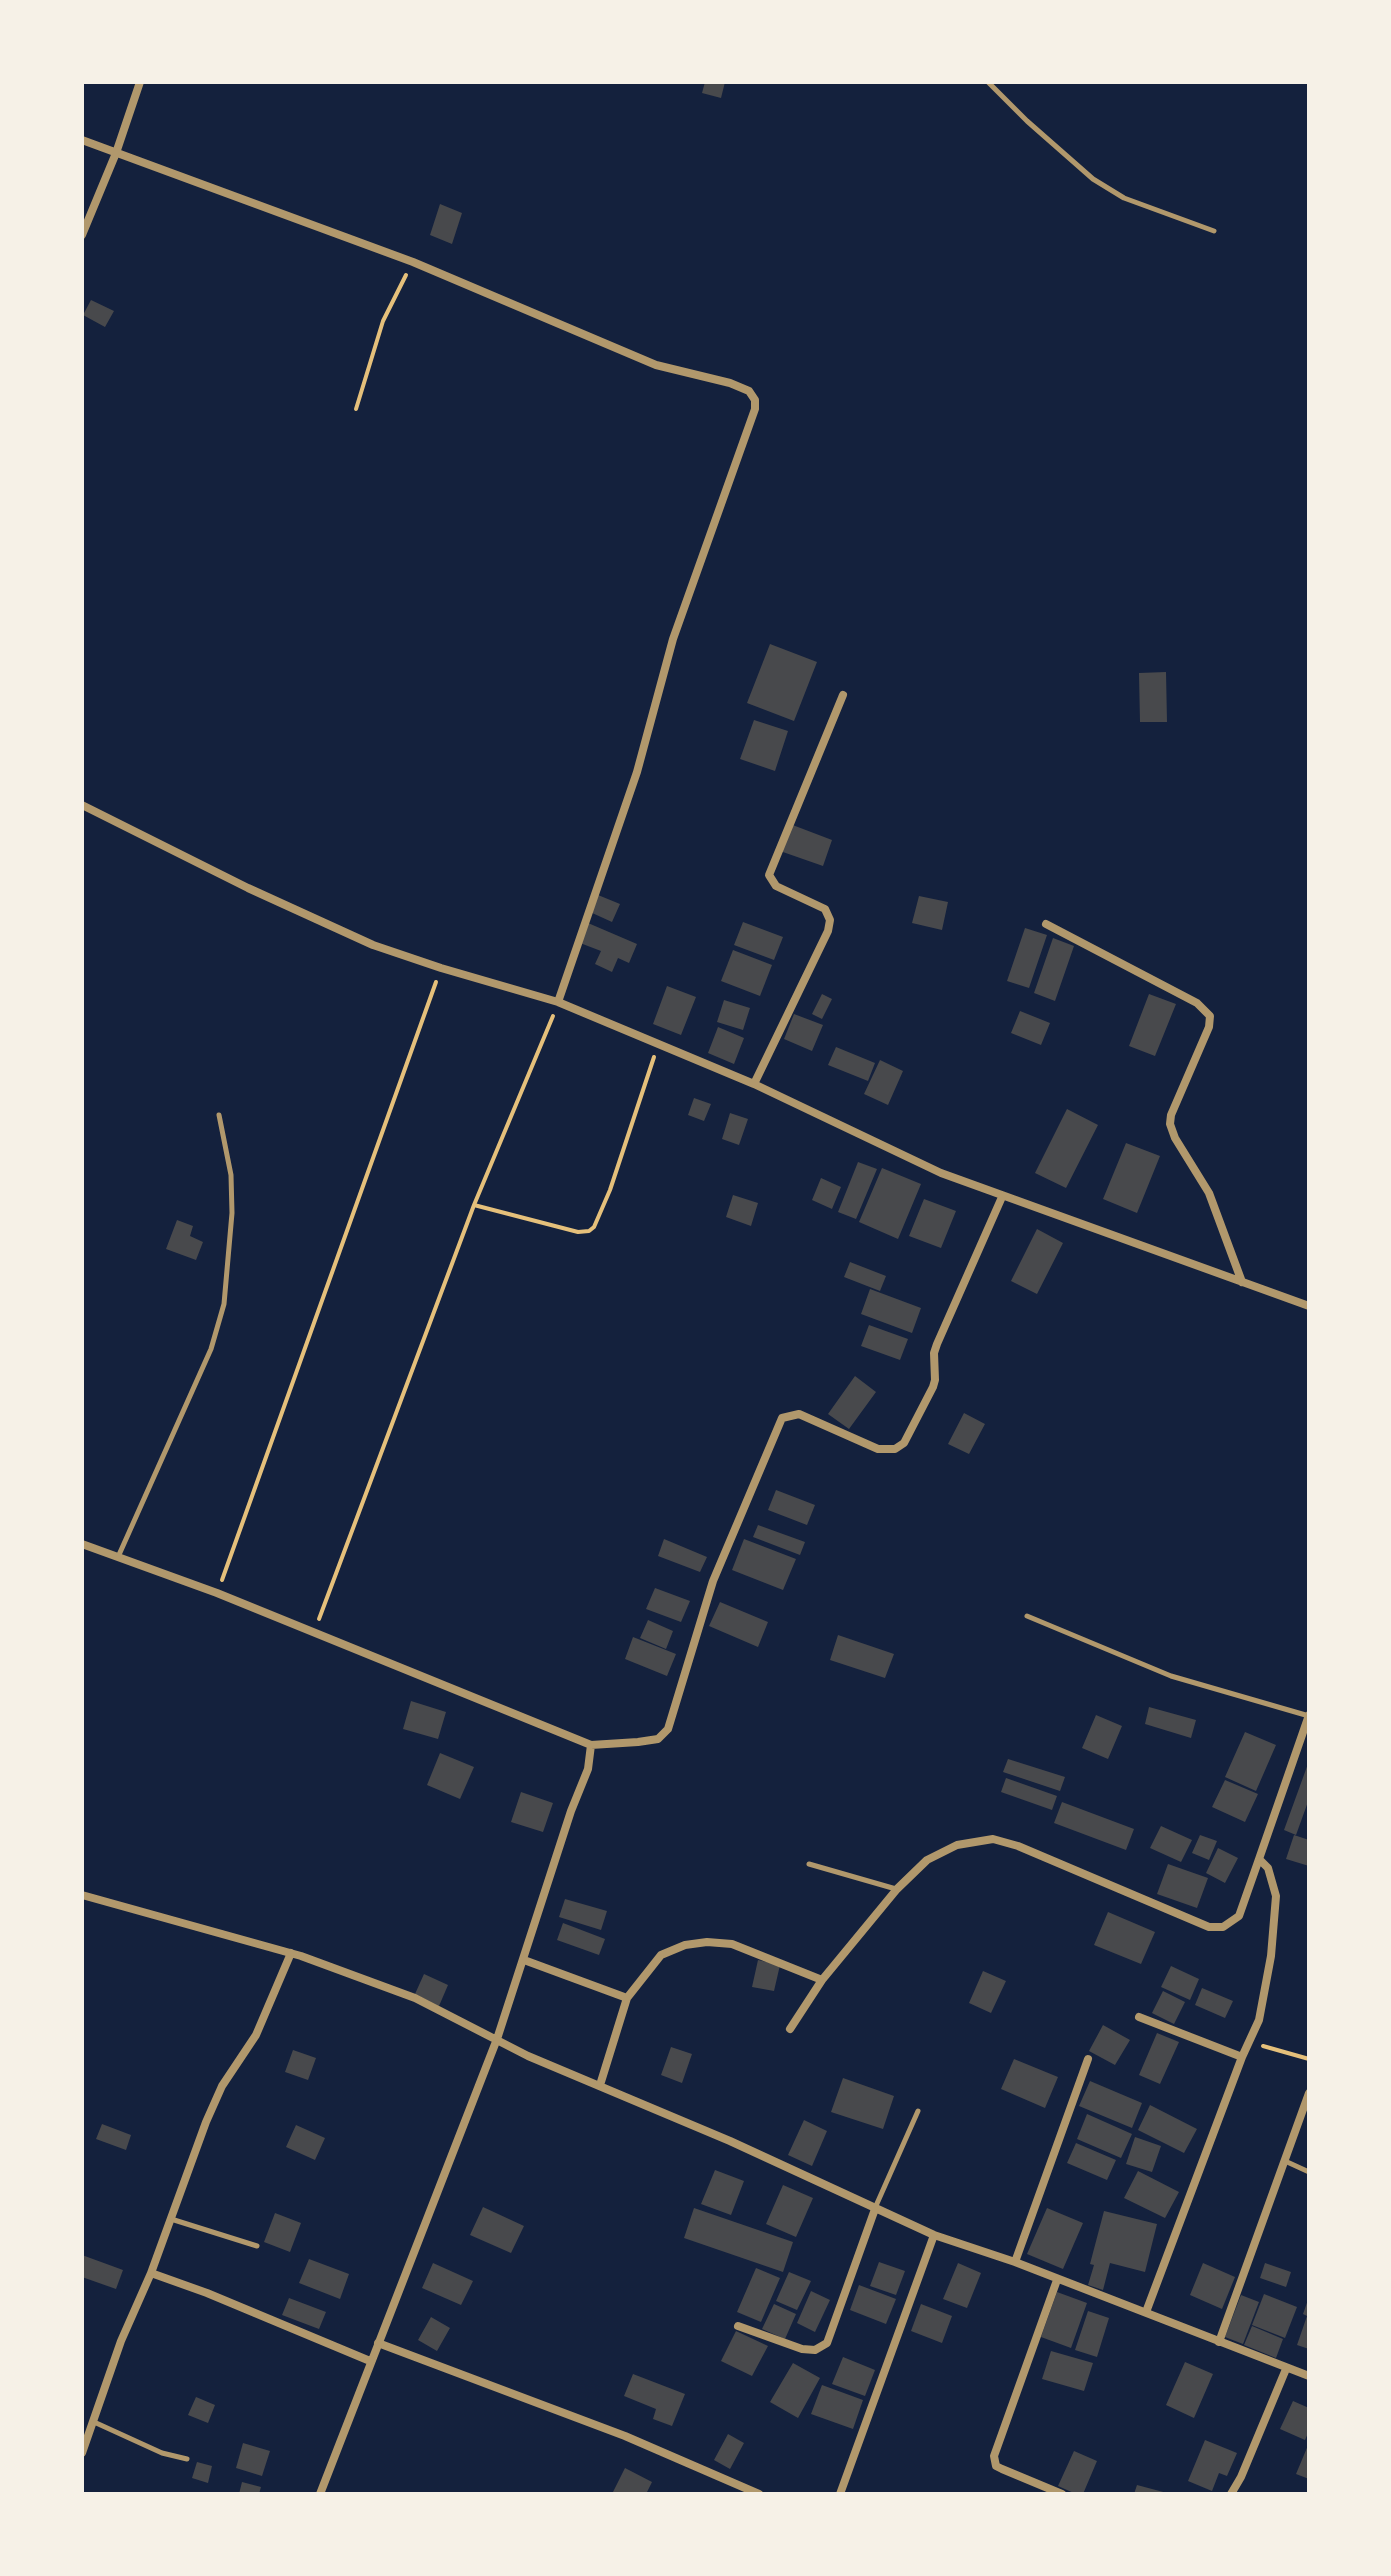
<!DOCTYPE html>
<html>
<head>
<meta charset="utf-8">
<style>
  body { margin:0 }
  #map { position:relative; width:1391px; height:2576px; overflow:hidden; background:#14213d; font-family:"Alegreya Sans",sans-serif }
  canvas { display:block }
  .frame { position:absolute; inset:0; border:84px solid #f6f1e7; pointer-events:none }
</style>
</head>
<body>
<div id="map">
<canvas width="1391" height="2576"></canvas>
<div class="frame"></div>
</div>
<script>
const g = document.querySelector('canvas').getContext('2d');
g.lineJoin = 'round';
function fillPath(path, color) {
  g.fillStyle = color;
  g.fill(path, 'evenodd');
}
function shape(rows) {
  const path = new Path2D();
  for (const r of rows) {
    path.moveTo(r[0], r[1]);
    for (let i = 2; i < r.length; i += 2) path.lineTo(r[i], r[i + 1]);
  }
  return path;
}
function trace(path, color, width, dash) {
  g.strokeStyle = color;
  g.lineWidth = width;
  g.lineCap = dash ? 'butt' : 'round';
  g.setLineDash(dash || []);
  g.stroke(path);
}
const building = shape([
  [705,82,725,82,721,98,702,93],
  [440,204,462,213,452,244,430,235],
  [91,300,114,311,105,327,83,315],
  [770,644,817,662,794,721,747,703],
  [1166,672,1167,722,1140,722,1139,673],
  [754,720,788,731,775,771,740,759],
  [790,824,832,840,823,866,780,851],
  [598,895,620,904,612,922,590,912],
  [919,896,948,902,942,930,912,923],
  [743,922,783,937,774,960,734,945],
  [588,923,637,944,629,963,618,958,612,972,595,964,601,951,580,943],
  [1025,928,1047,935,1029,988,1007,981],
  [1053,938,1074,946,1055,1001,1034,993],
  [733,950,772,965,760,996,721,981],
  [667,986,696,997,681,1035,653,1024],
  [822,994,832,999,822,1019,812,1014],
  [1149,994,1176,1004,1155,1056,1129,1046],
  [724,1000,750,1008,743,1030,717,1022],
  [1020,1011,1050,1023,1041,1045,1011,1033],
  [794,1014,823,1025,812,1051,784,1039],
  [718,1027,744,1038,734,1064,708,1053],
  [836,1047,875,1063,868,1081,828,1065],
  [880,1060,903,1071,888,1105,864,1094],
  [694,1098,711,1104,704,1121,688,1115],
  [1067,1109,1098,1125,1066,1188,1035,1173],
  [730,1113,748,1119,739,1145,722,1139],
  [1126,1143,1160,1156,1137,1213,1103,1199],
  [858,1162,877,1169,856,1219,838,1212],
  [882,1168,921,1184,898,1239,859,1222],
  [821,1178,841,1187,832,1209,812,1200],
  [733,1195,758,1203,751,1226,726,1217],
  [924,1199,956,1211,941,1248,909,1236],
  [177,1220,193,1226,190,1236,203,1242,196,1260,166,1249],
  [1037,1229,1063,1243,1037,1294,1011,1281],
  [850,1262,886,1276,880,1291,844,1277],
  [870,1289,921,1308,912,1333,861,1314],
  [869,1325,908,1339,900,1360,861,1346],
  [855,1376,876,1392,849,1429,828,1414],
  [964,1413,985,1424,969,1454,948,1444],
  [776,1490,815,1505,807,1525,768,1510],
  [758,1525,805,1542,800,1555,753,1537],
  [664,1539,707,1557,700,1572,658,1556],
  [744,1539,796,1559,783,1590,732,1570],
  [655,1588,690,1601,681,1622,646,1609],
  [720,1602,768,1622,758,1647,709,1626],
  [648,1620,673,1631,666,1649,640,1638],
  [838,1635,894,1654,885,1678,830,1660],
  [633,1637,676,1654,667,1676,625,1659],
  [411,1701,446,1712,438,1739,403,1729],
  [1149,1707,1196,1720,1191,1738,1145,1724],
  [1096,1715,1122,1726,1108,1759,1082,1748],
  [1245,1732,1276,1745,1256,1791,1225,1777],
  [440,1753,474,1767,460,1799,427,1785],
  [1008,1759,1065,1777,1060,1791,1003,1772],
  [1309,1761,1309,1799,1296,1835,1284,1830],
  [1006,1778,1057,1796,1052,1810,1001,1792],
  [1225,1780,1258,1794,1245,1822,1212,1807],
  [521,1792,553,1803,543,1832,511,1822],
  [1062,1802,1134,1829,1126,1850,1054,1823],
  [1161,1826,1192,1840,1181,1862,1150,1848],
  [1200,1835,1217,1841,1209,1860,1192,1853],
  [1294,1835,1309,1840,1309,1866,1286,1859],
  [1218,1848,1238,1858,1225,1883,1206,1873],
  [1168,1864,1208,1878,1197,1908,1157,1894],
  [565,1899,607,1911,601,1930,559,1917],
  [1108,1912,1155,1932,1141,1964,1094,1945],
  [563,1923,605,1939,599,1955,557,1940],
  [758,1960,780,1965,774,1991,752,1987],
  [1171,1966,1199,1979,1190,2000,1161,1987],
  [983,1971,1006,1981,991,2013,969,2003],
  [424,1974,448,1985,439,2006,415,1994],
  [1202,1988,1233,2001,1225,2018,1195,2005],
  [1163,1991,1185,2002,1174,2024,1152,2013],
  [1103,2025,1130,2040,1115,2065,1089,2051],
  [1157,2033,1179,2042,1160,2084,1139,2075],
  [671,2047,692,2054,682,2083,661,2075],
  [293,2050,316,2058,308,2080,285,2072],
  [1014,2059,1058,2077,1045,2108,1001,2089],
  [843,2078,894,2096,883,2129,831,2112],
  [1090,2081,1142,2103,1132,2128,1079,2106],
  [1150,2105,1197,2129,1184,2153,1138,2130],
  [1087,2114,1132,2134,1121,2158,1077,2139],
  [804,2120,827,2131,812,2166,788,2155],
  [102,2124,131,2135,126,2150,96,2139],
  [296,2125,325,2138,315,2160,286,2147],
  [1135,2137,1161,2146,1152,2172,1126,2164],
  [1076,2143,1116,2160,1107,2180,1067,2163],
  [715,2170,744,2181,731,2215,701,2204],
  [1138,2171,1179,2192,1165,2218,1124,2198],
  [783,2185,813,2198,796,2237,766,2224],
  [483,2207,524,2226,511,2253,470,2235],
  [694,2208,793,2242,783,2272,684,2238],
  [1047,2208,1083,2223,1063,2269,1027,2254],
  [1104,2211,1157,2224,1145,2272,1110,2263,1103,2290,1088,2285,1094,2265,1090,2264],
  [275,2213,301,2223,290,2252,264,2242],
  [82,2255,123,2270,116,2289,82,2277],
  [309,2259,349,2274,340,2299,299,2283],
  [879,2262,905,2271,896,2295,870,2286],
  [433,2263,473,2281,461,2305,422,2288],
  [958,2263,981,2273,967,2308,943,2299],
  [1203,2263,1235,2277,1222,2309,1190,2295],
  [1265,2263,1291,2272,1286,2287,1260,2278],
  [756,2268,780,2278,761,2322,737,2312],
  [789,2272,811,2281,797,2310,776,2301],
  [859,2285,896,2299,886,2324,850,2310],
  [811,2291,830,2300,815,2332,797,2323],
  [1057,2292,1087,2303,1071,2348,1041,2337],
  [1264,2294,1297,2307,1285,2338,1252,2325],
  [1241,2295,1259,2302,1243,2344,1225,2337],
  [1309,2297,1309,2349,1297,2345,1307,2316,1303,2314],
  [289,2298,326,2312,319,2329,282,2315],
  [774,2304,796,2314,785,2339,762,2329],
  [921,2304,952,2316,942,2343,911,2331],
  [1088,2311,1109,2318,1097,2357,1075,2350],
  [431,2317,450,2328,437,2351,418,2340],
  [1252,2326,1283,2339,1276,2358,1244,2345],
  [736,2331,768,2346,752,2376,721,2361],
  [1051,2351,1093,2363,1084,2391,1042,2379],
  [843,2357,875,2370,865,2396,832,2384],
  [1185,2362,1213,2374,1194,2418,1166,2405],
  [793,2363,820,2378,798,2418,770,2402],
  [633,2374,685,2394,672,2426,653,2419,656,2409,624,2396],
  [822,2385,863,2400,853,2429,811,2414],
  [196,2397,215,2405,208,2423,188,2415],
  [1293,2401,1309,2408,1309,2431,1305,2440,1280,2429],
  [728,2434,744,2443,730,2469,714,2460],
  [1205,2440,1237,2453,1227,2476,1219,2473,1212,2491,1188,2481],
  [243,2443,270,2451,262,2476,236,2468],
  [1309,2443,1309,2479,1296,2474],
  [1074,2451,1097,2461,1083,2494,1076,2494,1058,2486],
  [197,2462,212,2466,208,2483,192,2478],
  [625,2468,652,2482,646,2494,612,2494],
  [242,2482,261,2487,259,2494,239,2494],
  [1137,2485,1167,2493,1167,2494,1134,2494]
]);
const path = shape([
  [356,409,383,321,406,275],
  [474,1205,578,1232,589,1231,594,1227,610,1190,654,1057],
  [222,1580,436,982],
  [319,1619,474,1205,553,1016],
  [1263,2046,1309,2059]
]);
const service = shape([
  [988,82,1027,121,1093,179,1124,198,1214,231],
  [118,1557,211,1349,224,1304,232,1213,231,1175,219,1115],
  [1027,1616,1171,1676,1309,1716],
  [809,1864,896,1889],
  [1285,2161,1309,2172],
  [875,2208,918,2111],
  [171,2219,257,2246],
  [94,2422,162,2453,187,2459]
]);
const minor = shape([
  [82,140,413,262,656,365,730,383,749,391,755,400,755,409,673,639,637,772,558,1002],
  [82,235,116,153,140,82],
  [82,805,248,888,373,945,441,968,558,1002,754,1084,941,1173,1309,1306],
  [1046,924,1197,1003,1210,1016,1209,1027,1171,1115,1170,1124,1175,1138,1209,1193,1242,1282],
  [754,1084,828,931,830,920,825,909,776,886,769,875,843,695],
  [82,1544,217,1593,591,1745],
  [82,1895,301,1956,415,1998,528,2056,730,2141,934,2235,1015,2262,1309,2376],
  [524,1960,627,1998],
  [1139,2017,1242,2057],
  [790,2029,822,1980,897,1889,927,1860,957,1845,993,1839,1018,1846,1209,1927,1223,1927,1239,1916,1259,1859],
  [600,2085,627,1998,661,1955,685,1945,707,1942,732,1944,822,1980],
  [1015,2262,1088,2059],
  [151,2273,207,2293,370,2361],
  [1057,2280,994,2456,996,2466,1002,2469,1062,2494],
  [1146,2312,1242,2057,1259,2020,1271,1956,1276,1896,1268,1868,1259,1859,1309,1715],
  [738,2326,802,2349,815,2350,827,2343,875,2209],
  [1219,2342,1309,2093],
  [378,2343,625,2436,759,2494],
  [82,2453,121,2341,151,2273,206,2122,222,2086,256,2035,291,1953],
  [320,2494,497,2039,571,1811,588,1769,591,1745,638,1742,658,1739,668,1729,713,1581,782,1418,799,1414,878,1449,895,1449,904,1443,933,1387,935,1380,934,1353,937,1344,1002,1197],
  [840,2494,934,2235],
  [1231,2494,1241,2477,1286,2369]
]);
fillPath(building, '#48494c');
trace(path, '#e5c07b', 4);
trace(service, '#b1986c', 5);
trace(minor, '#b1986c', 8);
</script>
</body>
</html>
